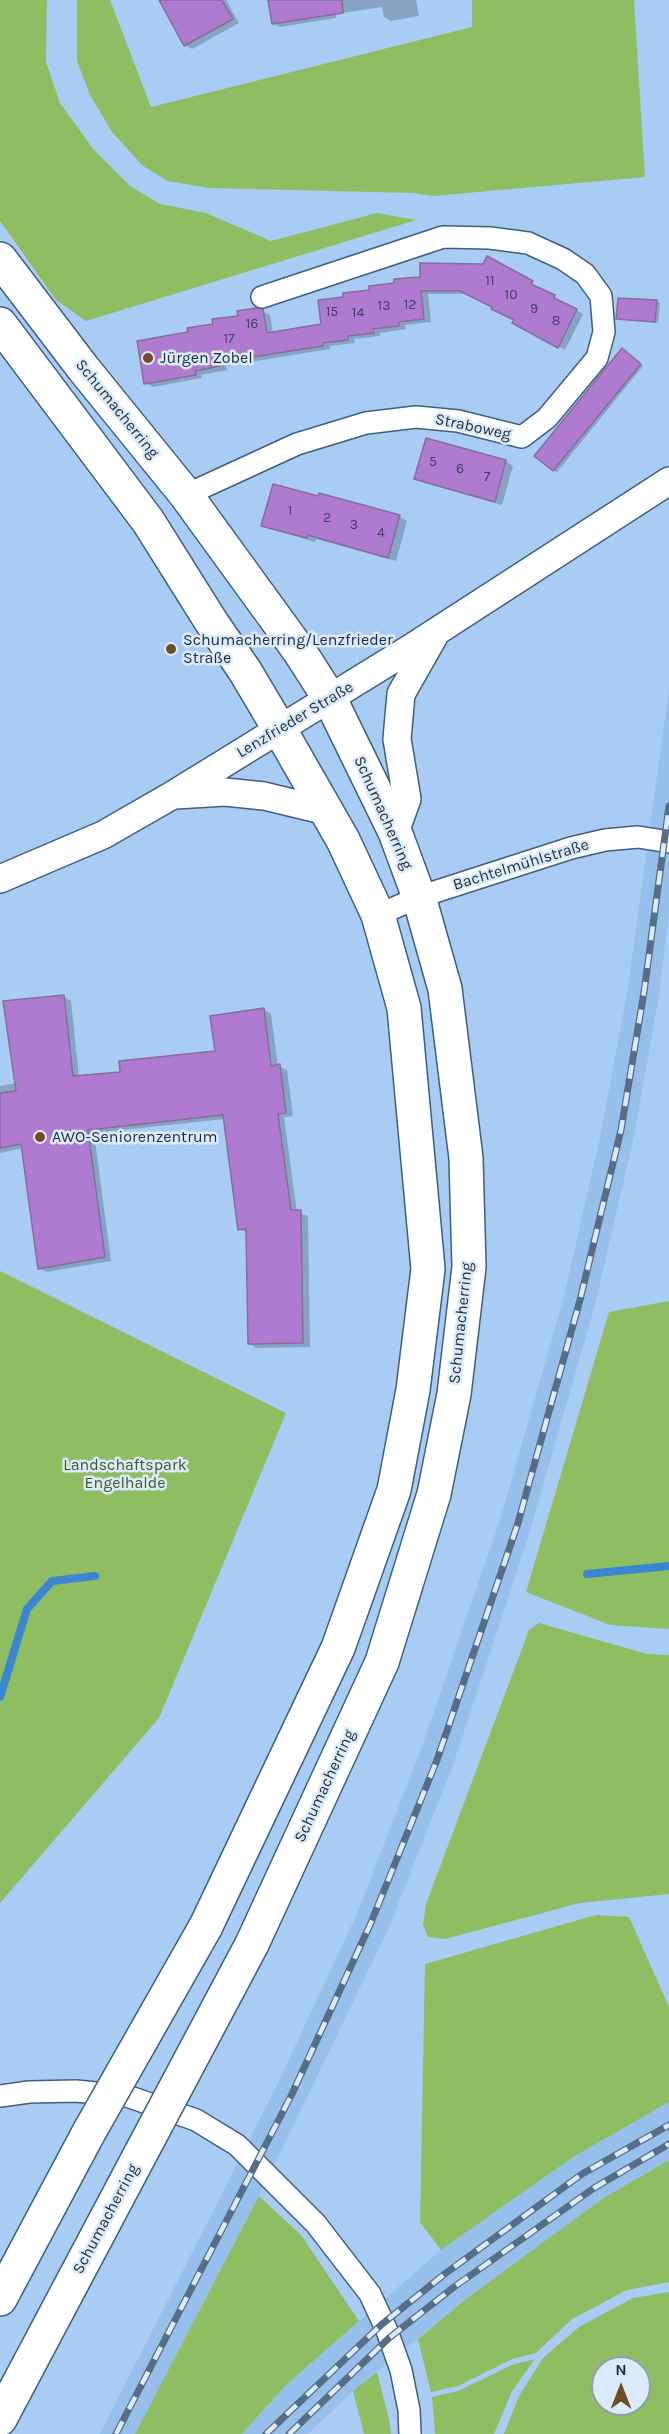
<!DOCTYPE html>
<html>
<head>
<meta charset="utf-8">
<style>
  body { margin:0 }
  #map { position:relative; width:669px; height:2434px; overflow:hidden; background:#a8ccf4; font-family:Karla,sans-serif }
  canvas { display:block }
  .north { position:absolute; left:591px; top:2356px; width:60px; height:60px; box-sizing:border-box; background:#dcebfb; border:2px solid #909faf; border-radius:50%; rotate:0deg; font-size:16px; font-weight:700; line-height:24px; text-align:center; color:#1f2d3c }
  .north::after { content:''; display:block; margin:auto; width:21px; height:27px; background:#6f4e25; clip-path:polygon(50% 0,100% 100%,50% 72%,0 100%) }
</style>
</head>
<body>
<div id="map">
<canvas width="669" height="2434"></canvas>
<div class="north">N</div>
</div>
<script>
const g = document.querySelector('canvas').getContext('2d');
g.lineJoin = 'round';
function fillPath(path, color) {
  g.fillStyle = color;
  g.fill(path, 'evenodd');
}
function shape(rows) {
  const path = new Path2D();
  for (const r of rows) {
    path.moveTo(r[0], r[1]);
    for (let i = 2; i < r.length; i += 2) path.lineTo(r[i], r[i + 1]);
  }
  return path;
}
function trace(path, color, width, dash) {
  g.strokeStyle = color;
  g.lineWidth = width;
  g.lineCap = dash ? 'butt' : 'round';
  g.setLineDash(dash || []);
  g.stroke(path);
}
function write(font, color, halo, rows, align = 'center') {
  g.font = font + ' Karla,sans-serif';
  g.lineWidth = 5;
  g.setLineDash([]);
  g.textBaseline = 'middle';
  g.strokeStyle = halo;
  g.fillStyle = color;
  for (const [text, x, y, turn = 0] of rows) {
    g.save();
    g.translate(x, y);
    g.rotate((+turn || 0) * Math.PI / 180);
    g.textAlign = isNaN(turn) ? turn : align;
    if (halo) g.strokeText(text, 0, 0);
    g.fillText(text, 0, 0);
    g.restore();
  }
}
const built = shape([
  [669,689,669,913,659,995,634,1136,595,1305,528,1538,452,1768,387,1932,259,2196,135,2434,100,2434,277,2085,356,1916,420,1752,500,1520,564,1297,602,1128,628,987],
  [669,2102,669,2160,602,2199,466,2299,353,2391,308,2434,242,2434,285,2386,441,2250,573,2157]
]);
const green = shape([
  [0,0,47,0,46,62,60,103,94,150,130,186,160,204,206,213,271,241,377,213,416,220,86,321,56,300,0,221],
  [77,0,110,0,151,107,472,27,472,0,634,0,645,177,433,196,413,193,210,188,168,181,143,166,112,132,90,95,77,61],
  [0,1271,286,1413,159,1718,0,1903],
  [669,1301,669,1629,610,1625,526,1592,609,1312],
  [539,1623,647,1654,669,1655,669,1894,580,1903,445,1939,428,1937,423,1925,426,1904,529,1630],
  [596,1915,629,1917,669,2007,669,2102,573,2157,441,2250,420,2222,425,1964],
  [669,2160,669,2282,627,2290,572,2319,536,2353,512,2359,458,2386,431,2392,418,2339,466,2299,602,2199],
  [259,2196,301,2235,359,2321,285,2386,242,2434,135,2434],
  [669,2292,669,2434,504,2434,519,2396,543,2358,579,2327,633,2298],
  [603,2368,639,2368,639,2404,603,2404],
  [535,2359,512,2391,494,2434,435,2434,432,2397,458,2391,514,2364],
  [377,2372,389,2419,391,2434,364,2434,353,2391]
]);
const shadow = shape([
  [169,0,226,0,239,23,192,49,185,45],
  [269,0,416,0,419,16,391,21,384,17,382,7,336,14,336,18,280,27,273,23],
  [488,258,583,314,565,350,514,322,515,320,494,307,468,294,428,294,431,322,405,325,406,329,380,333,380,336,354,339,355,343,330,346,330,349,226,366,227,370,201,375,202,378,153,387,146,383,190,333,262,311,270,315,273,333,322,325,345,298,484,265],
  [656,301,660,303,658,323,618,319],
  [625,352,643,366,557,472,553,470],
  [506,461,513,466,502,505,424,483,416,478],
  [399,516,407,521,396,561,316,539,315,542,271,529,263,525],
  [64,997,71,1001,79,1077,122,1073,216,1052,264,1010,271,1014,278,1066,287,1070,293,1116,284,1117,297,1212,308,1216,310,1347,256,1348,249,1343,248,1233,240,1229,225,1119,94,1133,111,1261,46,1272,39,1268,24,1148,0,1153,0,1086,17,1083]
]);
const stream = shape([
  [587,1574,669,1566],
  [0,1697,27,1609,52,1581,95,1576]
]);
const building = shape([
  [159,0,222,0,233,19,184,46,159,0],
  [268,0,342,0,343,13,272,24,268,0],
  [487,256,533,281,531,284,555,295,554,298,577,309,558,348,512,323,514,320,491,309,492,307,460,291,421,291,424,319,399,322,399,326,373,329,374,333,348,336,348,340,323,343,323,346,220,362,220,366,195,371,196,375,144,384,137,341,188,332,187,328,213,324,212,319,238,316,237,311,256,308,263,309,267,333,321,324,318,300,343,297,343,293,369,290,369,286,394,283,394,279,420,277,420,263,483,264,487,256],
  [618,298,657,300,655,322,616,319,618,298],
  [622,348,641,364,553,471,534,456,622,348],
  [426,438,506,460,495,502,414,479,426,438],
  [273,484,318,496,319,493,400,515,388,558,308,535,307,538,261,526,273,484],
  [64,995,73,1076,120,1072,119,1061,215,1051,210,1016,264,1008,271,1066,280,1064,286,1113,278,1114,291,1210,301,1210,303,1343,248,1344,246,1229,238,1230,223,1115,88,1130,105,1257,38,1269,21,1144,0,1148,0,1093,16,1091,3,1001,64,995]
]);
const minor = shape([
  [186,495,297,444,366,423,416,417,458,421,522,437,547,418,597,358,604,332,601,296,585,274,563,259,528,243,490,238,443,237,262,297],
  [378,915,419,897,571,848,605,840,638,837,669,842],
  [0,2096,29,2092,76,2091,127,2096,196,2120,237,2145,316,2224,370,2294,387,2331,401,2370,409,2410,410,2434]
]);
const tertiary = shape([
  [175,795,225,792,264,796,326,811],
  [395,832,407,799,397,739,401,694,434,636],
  [0,879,103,835,171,796,411,648,669,481]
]);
const primary = shape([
  [0,259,83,368,186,495,300,652,330,699,395,832,419,897,445,989,466,1158,469,1267,454,1394,434,1494,382,1662,252,1944],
  [0,324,148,521,212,623,245,671,280,730,343,840,378,915,404,1008,428,1269,413,1390,394,1490,338,1648,206,1926],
  [0,2299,89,2132],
  [0,2419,141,2153]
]);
const rail = shape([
  [116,2434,291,2096,370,1925,437,1760,518,1523,580,1300,621,1130,644,992,669,806],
  [266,2434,381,2325,446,2273,582,2174,669,2125],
  [289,2434,389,2338,454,2287,594,2188,669,2144]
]);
const primaryBridge = shape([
  [89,2132,206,1926],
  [141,2153,252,1944]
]);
const markers = [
  [148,358,6,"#6f4e25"],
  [171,649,6,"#6f4e25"],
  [40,1137,6,"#6f4e25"]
];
const numberNames = [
  ["11",490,281],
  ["10",511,295],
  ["12",410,305],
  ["13",384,306],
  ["9",534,309],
  ["15",332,312],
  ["14",358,313],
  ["8",556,321],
  ["16",252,324],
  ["17",229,339],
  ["5",433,462],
  ["6",460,469],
  ["7",487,477],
  ["1",290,511],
  ["2",327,518],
  ["3",354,525],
  ["4",381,533]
];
const poiNames = [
  ["Jürgen Zobel",160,358],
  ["Schumacherring/Lenzfrieder",183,640],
  ["Straße",183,658],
  ["AWO-Seniorenzentrum",52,1137]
];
const streetNames = [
  ["Schumacherring",117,409,51],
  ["Straboweg",473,427,12],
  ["Lenzfrieder Straße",295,720,-31],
  ["Schumacherring",383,813,66],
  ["Bachtelmühlstraße",521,865,-17],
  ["Schumacherring",461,1323,-84],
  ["Schumacherring",325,1786,-65],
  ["Schumacherring",106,2219,-62]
];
const parkNames = [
  ["Landschaftspark",125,1465],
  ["Engelhalde",125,1483]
];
fillPath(built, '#97bfeb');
fillPath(green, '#8fbd61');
fillPath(shadow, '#0003');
trace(stream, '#3b86d0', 8);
fillPath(building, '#af7bd1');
trace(building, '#866e97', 1.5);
trace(minor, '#3e5f81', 24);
trace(tertiary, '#3e5f81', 30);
trace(primary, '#3e5f81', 36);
trace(minor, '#fff', 21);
trace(tertiary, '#fff', 27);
trace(primary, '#fff', 33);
trace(rail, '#566d86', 7);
trace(rail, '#dcebfb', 4.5, [14]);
trace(primaryBridge, '#3e5f81', 36, []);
trace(primaryBridge, '#fff', 33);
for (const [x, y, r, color] of markers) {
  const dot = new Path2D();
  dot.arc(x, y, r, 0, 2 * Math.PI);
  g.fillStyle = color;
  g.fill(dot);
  trace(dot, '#dcebfb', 2);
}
write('14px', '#434061', null, numberNames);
write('16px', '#1f2d3c', '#dcebfb', poiNames, 'left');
write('16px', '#1f2d3c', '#dcebfb', streetNames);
write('16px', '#3d5b1a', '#dcebfb', parkNames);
</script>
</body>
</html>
